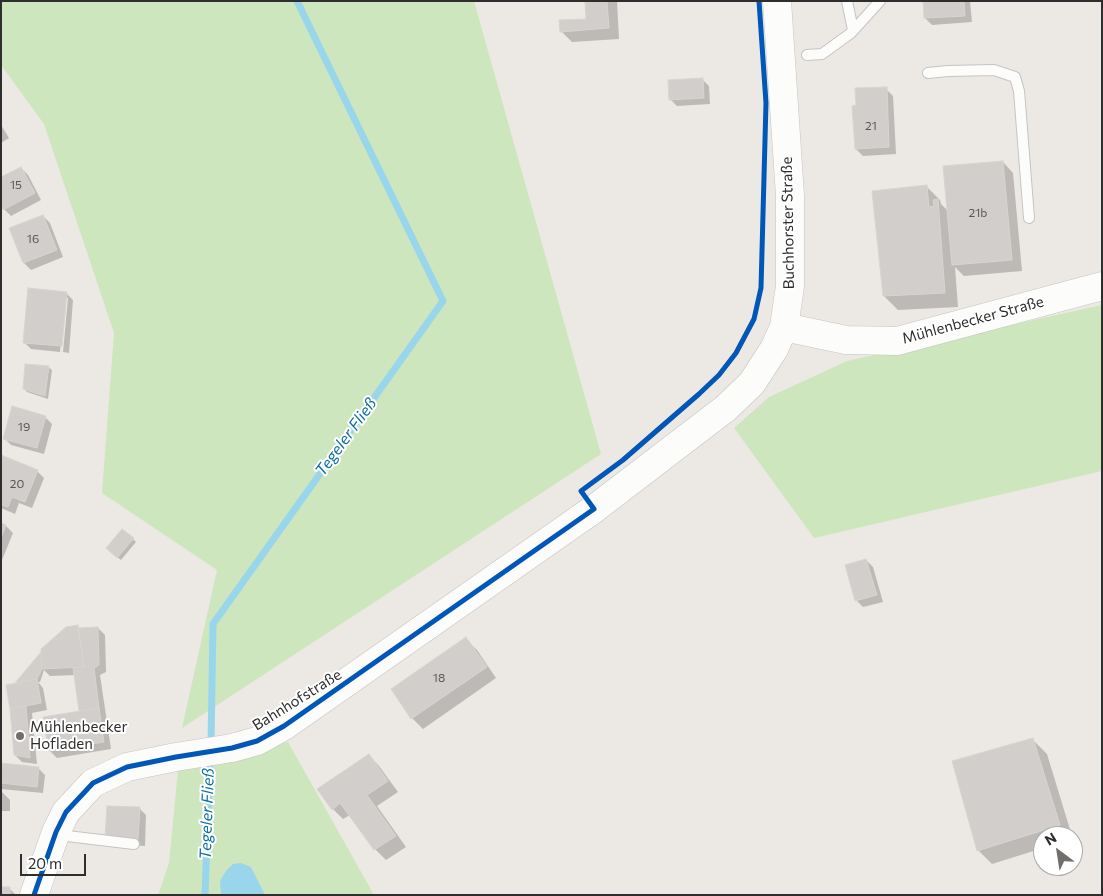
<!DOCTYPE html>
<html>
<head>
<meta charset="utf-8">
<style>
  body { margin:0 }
  #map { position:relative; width:1103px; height:896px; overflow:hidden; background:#ece8e4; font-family:Commissioner,sans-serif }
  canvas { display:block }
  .frame { position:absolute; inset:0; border:2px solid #2e2e2e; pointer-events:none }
  .north { position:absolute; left:1033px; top:826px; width:50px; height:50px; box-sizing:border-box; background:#fff; border:1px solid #ababab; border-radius:50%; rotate:329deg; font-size:14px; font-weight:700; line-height:20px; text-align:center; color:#2e2e2e }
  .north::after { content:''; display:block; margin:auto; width:18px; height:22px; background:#706f6e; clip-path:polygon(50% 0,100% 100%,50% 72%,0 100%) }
  .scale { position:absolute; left:20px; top:854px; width:66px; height:22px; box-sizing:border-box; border:2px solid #2e2e2e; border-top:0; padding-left:6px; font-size:15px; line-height:18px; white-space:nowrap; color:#2e2e2e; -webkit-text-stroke:4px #fff; paint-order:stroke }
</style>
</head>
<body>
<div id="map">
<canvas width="1103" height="896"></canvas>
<div class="frame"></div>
<div class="north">N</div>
<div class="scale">20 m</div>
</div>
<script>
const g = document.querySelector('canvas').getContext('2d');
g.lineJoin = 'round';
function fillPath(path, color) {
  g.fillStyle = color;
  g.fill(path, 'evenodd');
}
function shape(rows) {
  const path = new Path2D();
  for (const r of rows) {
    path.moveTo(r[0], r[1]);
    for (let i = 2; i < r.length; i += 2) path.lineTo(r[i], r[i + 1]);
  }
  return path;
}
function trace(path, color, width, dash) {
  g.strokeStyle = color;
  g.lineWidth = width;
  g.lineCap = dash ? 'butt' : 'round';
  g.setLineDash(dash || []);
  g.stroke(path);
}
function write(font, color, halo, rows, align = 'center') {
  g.font = font + ' Commissioner,sans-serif';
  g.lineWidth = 4;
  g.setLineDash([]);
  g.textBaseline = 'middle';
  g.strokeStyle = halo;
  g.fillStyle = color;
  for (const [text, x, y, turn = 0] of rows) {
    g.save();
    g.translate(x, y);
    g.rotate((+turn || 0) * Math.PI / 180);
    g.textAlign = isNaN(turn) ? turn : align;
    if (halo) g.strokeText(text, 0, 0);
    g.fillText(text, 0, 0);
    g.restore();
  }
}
const green = shape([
  [1,1,474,1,601,454,182,728,217,570,102,493,114,333,44,124,1,65],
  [1102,305,1102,471,814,538,734,428,769,397,847,361],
  [288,742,374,895,158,895,169,863,178,770]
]);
const water = shape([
  [241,863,251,867,265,895,221,895,220,881,226,871,233,864]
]);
const shadow = shape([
  [586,1,617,1,619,39,572,42,561,31,587,20],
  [924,1,970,1,972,22,932,25,925,18],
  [702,79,709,86,710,104,677,106,670,99],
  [886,89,893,96,896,154,863,156,856,149,853,107,857,107],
  [1,125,9,138,1,143],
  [1003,162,1013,173,1022,271,964,276,955,267,958,307,898,310,884,296,926,186,940,200,941,204,949,212],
  [21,168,28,175,41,200,11,216,4,209],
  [43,216,50,223,63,257,31,270,24,263,11,229],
  [66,293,73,300,69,353,63,352,68,298,65,298,60,352,31,349,24,342],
  [48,367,52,370,48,399,27,392,24,388],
  [45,417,52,424,44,454,11,445,4,438],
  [1,457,37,471,44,478,32,508,19,503,15,514,1,508],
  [1,525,6,526,13,533,2,560],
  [133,539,136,542,121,560,111,552],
  [866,560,873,567,883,602,863,607,856,600],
  [77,626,80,629,98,628,105,635,106,672,100,675,111,749,57,758,50,751,81,712,75,675,50,676,44,670,40,682,38,682,43,688,47,710,32,713,37,764,22,762,15,755,11,709,7,686,17,683,41,654],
  [466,639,477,650,496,678,423,729,412,718],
  [1033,740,1047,754,1072,836,1043,836,1043,848,992,864,978,850],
  [369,755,379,766,398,792,377,806,406,847,386,860,375,849,350,815,343,819,333,809],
  [1,764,38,768,45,775,43,793,1,789],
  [1,791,10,800,10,811,1,811],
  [139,808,146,815,145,846,113,844],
  [9,888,16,895,1,895]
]);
const stream = shape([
  [211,745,213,624,443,301,297,1],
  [205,895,210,756]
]);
const building = shape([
  [585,1,607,1,609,28,560,32,559,20,586,19,585,1],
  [923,1,964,1,965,16,924,18,923,1],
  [703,78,704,98,669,100,668,80,703,78],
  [887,87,889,147,855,149,852,106,856,105,855,88,887,87],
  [1003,161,1012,260,952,265,943,166,1003,161],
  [21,167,35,193,3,210,1,206,1,177,21,167],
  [927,185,929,207,934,206,933,200,938,199,945,293,883,296,872,191,927,185],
  [43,215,57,250,23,263,9,228,43,215],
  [28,288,67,292,62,346,23,343,28,288],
  [25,364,49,366,45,396,23,389,25,364],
  [12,406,46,416,37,448,3,439,12,406],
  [1,455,38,470,25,502,12,497,8,507,1,505,1,455],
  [1,523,6,525,1,538,1,523],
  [122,529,134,538,117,558,106,548,122,529],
  [866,559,877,595,855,601,845,565,866,559],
  [78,625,84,667,42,669,41,649,66,627,78,625],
  [98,627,99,665,94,668,99,708,79,711,73,668,84,667,78,628,98,627],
  [466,637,487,667,411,719,391,689,466,637],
  [41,652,42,669,37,679,15,683,41,652],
  [37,679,41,703,10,709,6,685,37,679],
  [26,706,30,758,14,755,10,709,26,706],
  [99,708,104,742,49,751,43,717,99,708],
  [1033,738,1060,825,977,851,952,761,1033,738],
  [369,754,388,781,367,795,396,836,374,850,340,803,332,810,317,789,369,754],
  [1,763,39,767,37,787,1,783,1,763],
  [107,806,140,807,138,839,105,837,107,806],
  [1,887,10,887,10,895,1,895,1,887]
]);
const service = shape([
  [847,1,853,30],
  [807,55,822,54,851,33,880,1],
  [928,73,948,71,994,70,1015,77,1019,91,1029,218],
  [57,833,67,836,134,844]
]);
const secondary = shape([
  [784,327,846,340,897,341,1102,286],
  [34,895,56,832,66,812,93,783,127,767,176,757,232,748,257,741,284,726,594,509,726,408,752,383,774,349,784,327,790,286,790,196,777,1]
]);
const cycleway = shape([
  [34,895,56,832,66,812,93,783,127,767,176,757,232,748,257,741,284,726,594,509,581,491,623,460,699,394,719,375,736,353,754,319,761,288,766,103,759,1]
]);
const markers = [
  [20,736,5,"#706f6e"]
];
const numberNames = [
  ["21",871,126],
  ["15",16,185],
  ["21b",978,213],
  ["16",33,239],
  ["19",24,427],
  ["20",17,484],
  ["18",439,678]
];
const streetNames = [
  ["Buchhorster Straße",788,223,-91],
  ["Mühlenbecker Straße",973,320,-15],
  ["Bahnhofstraße",297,700,-32]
];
const poiNames = [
  ["Mühlenbecker",30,727],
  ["Hofladen",30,744]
];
const waterNames = [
  ["Tegeler Fließ",346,437,-54],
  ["Tegeler Fließ",207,814,-88]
];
fillPath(green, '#cee6be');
fillPath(water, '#99d6ec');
fillPath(shadow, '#0003');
trace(stream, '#99d6ec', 7);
fillPath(building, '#d1cecb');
trace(building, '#d7d4d0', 1);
trace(service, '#c5c4c5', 12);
trace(secondary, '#c5c4c5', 29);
trace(service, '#fcfcfb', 10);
trace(secondary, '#fcfcfb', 28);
trace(cycleway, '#0057b8', 5);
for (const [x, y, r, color] of markers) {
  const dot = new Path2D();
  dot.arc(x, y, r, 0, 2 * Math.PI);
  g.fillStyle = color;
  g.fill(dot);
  trace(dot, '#fff', 2);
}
write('12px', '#585857', null, numberNames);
write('15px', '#2e2e2e', '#fff', streetNames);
write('15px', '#2e2e2e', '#fff', poiNames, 'left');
write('italic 16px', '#0d6fa3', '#fff', waterNames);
</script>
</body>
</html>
